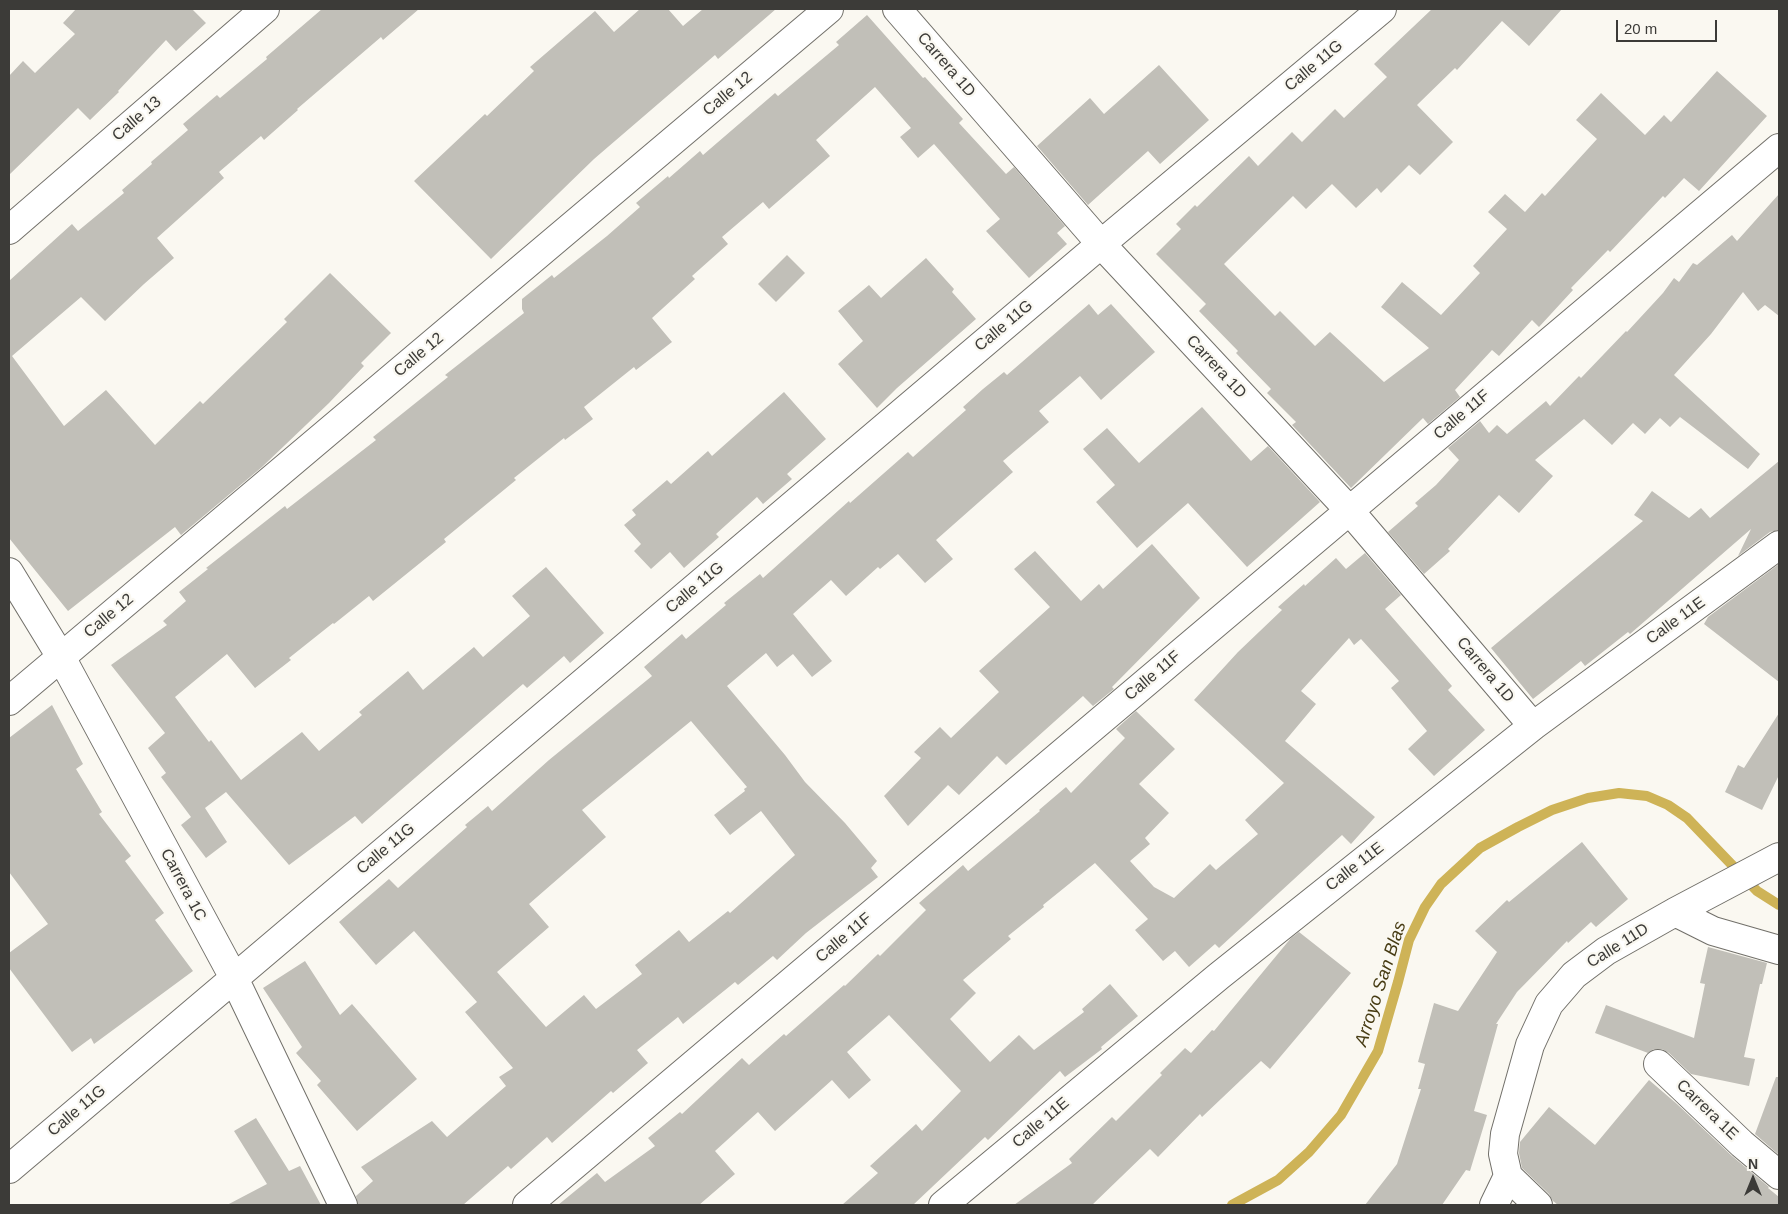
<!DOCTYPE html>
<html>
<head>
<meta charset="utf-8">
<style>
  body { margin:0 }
  #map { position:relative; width:1788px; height:1214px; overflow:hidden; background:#faf8f1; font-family:Arial,sans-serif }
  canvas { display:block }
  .frame { position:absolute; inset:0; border:10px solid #3c3b38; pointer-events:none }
  .north { position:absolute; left:1728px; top:1154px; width:50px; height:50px; -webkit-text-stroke:4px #faf8f1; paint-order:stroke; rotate:0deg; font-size:14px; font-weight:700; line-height:20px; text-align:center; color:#3c3b38 }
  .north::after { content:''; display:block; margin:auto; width:18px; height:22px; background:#3c3b38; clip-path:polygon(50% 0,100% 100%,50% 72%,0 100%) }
  .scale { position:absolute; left:1616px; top:20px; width:101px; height:22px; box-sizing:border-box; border:2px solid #3c3b38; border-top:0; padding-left:6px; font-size:15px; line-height:18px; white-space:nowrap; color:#3c3b38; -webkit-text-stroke:4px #faf8f1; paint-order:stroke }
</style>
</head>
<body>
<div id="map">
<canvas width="1788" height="1214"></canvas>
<div class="frame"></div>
<div class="north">N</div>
<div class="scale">20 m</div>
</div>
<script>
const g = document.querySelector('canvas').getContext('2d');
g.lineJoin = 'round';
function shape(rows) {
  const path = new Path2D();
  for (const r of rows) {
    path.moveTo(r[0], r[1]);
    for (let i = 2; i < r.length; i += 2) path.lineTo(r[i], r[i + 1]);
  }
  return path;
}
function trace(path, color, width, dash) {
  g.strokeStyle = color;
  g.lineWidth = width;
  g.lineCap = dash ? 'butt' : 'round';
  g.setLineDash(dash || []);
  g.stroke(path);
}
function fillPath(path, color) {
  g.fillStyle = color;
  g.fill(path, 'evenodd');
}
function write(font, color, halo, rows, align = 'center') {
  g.font = font + ' Arial,sans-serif';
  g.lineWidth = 4.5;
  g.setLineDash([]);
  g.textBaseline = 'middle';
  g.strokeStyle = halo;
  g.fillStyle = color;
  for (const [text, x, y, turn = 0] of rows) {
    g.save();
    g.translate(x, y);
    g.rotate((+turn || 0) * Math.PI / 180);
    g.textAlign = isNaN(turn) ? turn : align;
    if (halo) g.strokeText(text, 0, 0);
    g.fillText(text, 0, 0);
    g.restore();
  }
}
const stream = shape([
  [1232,1205,1278,1180,1309,1152,1341,1115,1378,1051,1398,982,1409,940,1425,907,1441,884,1480,848,1518,827,1552,810,1588,798,1619,793,1647,796,1668,805,1687,818,1757,891,1779,905]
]);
const building = shape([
  [76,9,192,9,206,23,176,51,166,40,118,91,119,92,90,120,78,108,9,175,9,76,23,61,35,73,75,34,63,23],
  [322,9,419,9,383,40,381,37,297,109,298,110,264,140,261,136,219,172,224,178,157,238,174,258,144,284,105,321,81,297,12,356,64,426,106,390,155,445,200,401,203,404,287,322,284,319,330,273,391,333,361,363,364,366,329,403,262,467,181,535,175,527,68,611,9,538,9,281,72,224,78,231,124,193,122,190,152,164,151,162,188,130,183,124,217,95,220,98,267,59,266,57],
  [640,9,668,9,683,26,703,9,776,9,718,59,715,55,594,159,491,259,414,181,485,114,487,116,534,71,530,67,595,11,614,32],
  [1432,9,1562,9,1529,46,1502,21,1457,70,1455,68,1417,105,1453,142,1420,175,1409,165,1381,193,1377,188,1356,208,1332,184,1306,209,1293,196,1224,264,1275,316,1280,311,1315,346,1330,332,1384,382,1429,348,1381,307,1402,282,1441,315,1480,273,1473,266,1507,229,1488,212,1505,194,1525,212,1542,193,1545,196,1597,139,1576,120,1601,93,1645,135,1664,115,1671,122,1717,71,1767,116,1699,191,1684,178,1665,198,1663,196,1610,252,1608,250,1571,288,1573,290,1539,327,1532,320,1499,356,1492,350,1455,390,1460,397,1428,424,1423,418,1351,488,1292,425,1296,422,1267,393,1271,389,1236,353,1238,351,1199,311,1206,304,1156,254,1181,229,1176,224,1195,205,1197,207,1249,156,1258,166,1292,132,1302,142,1335,109,1344,118,1387,77,1374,64],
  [867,15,923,78,925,77,963,119,959,123,1006,174,1014,167,1065,226,1057,233,1067,244,1029,278,986,231,1000,219,934,144,918,158,900,137,911,128,875,87,816,140,830,156,769,209,763,202,722,237,728,244,692,276,695,279,652,318,672,342,636,370,634,367,584,407,593,419,565,440,564,438,514,478,516,480,444,539,446,542,373,601,369,596,334,624,333,623,289,658,291,660,255,688,227,654,175,697,209,742,211,740,241,780,302,732,319,751,362,715,359,712,408,671,423,690,474,647,483,657,530,616,512,596,546,567,604,633,570,663,564,656,527,688,523,684,362,824,355,816,289,865,226,792,205,808,227,842,206,858,181,825,191,817,161,777,166,773,148,748,165,733,111,665,167,625,163,621,186,601,179,592,208,569,206,568,285,506,287,509,376,440,373,437,448,377,445,375,524,313,522,309,522,299,552,275,554,278,607,236,640,207,636,203,668,176,669,178,700,151,703,155,775,93,778,96,839,45,836,42],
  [1159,65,1209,120,1160,164,1148,151,1088,205,1037,146,1090,98,1104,114],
  [1779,194,1779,316,1765,305,1758,311,1743,292,1711,334,1674,375,1760,454,1748,469,1680,417,1670,427,1660,418,1645,434,1633,423,1612,445,1584,419,1535,460,1553,476,1519,513,1499,495,1448,549,1450,551,1424,574,1388,532,1418,506,1415,503,1436,485,1459,460,1448,448,1480,421,1489,433,1497,425,1507,434,1546,401,1550,406,1579,376,1581,378,1626,331,1627,332,1663,293,1674,278,1679,282,1693,263,1697,265,1732,235,1737,241],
  [787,255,805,273,776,302,758,284],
  [926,258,954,289,952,292,976,319,897,388,877,408,838,364,863,341,838,311,869,285,881,298],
  [1089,304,1098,315,1111,304,1155,352,1101,400,1080,376,1039,411,1049,422,1003,461,1013,472,936,540,953,559,925,583,898,554,880,569,878,567,846,596,831,580,793,614,832,661,812,677,793,654,777,667,766,653,727,686,785,755,805,782,845,823,877,861,871,868,878,877,806,933,777,960,773,956,738,985,735,982,683,1024,678,1017,637,1050,648,1063,613,1093,611,1091,552,1143,547,1137,511,1169,508,1166,463,1205,358,1205,356,1196,373,1181,361,1167,432,1121,447,1137,506,1086,499,1077,513,1068,465,1012,477,1002,414,931,376,965,339,922,389,879,398,888,467,827,465,825,488,806,492,811,549,760,652,676,644,667,682,634,686,639,726,605,724,603,760,574,763,578,849,501,850,503,908,452,913,457,966,410,963,407,983,389,1004,372,1007,375],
  [691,721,747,787,744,789,745,791,714,815,730,835,761,811,795,855,730,913,728,911,689,942,679,930,635,965,642,974,596,1009,584,995,546,1027,497,972,549,927,529,904,606,837,582,810],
  [784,392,826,439,787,474,792,479,763,504,757,497,716,534,719,537,684,568,670,552,651,569,634,551,641,544,624,525,636,515,632,510,667,480,671,484,708,451,712,456],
  [1202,407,1251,461,1268,446,1320,502,1247,567,1188,503,1137,548,1096,502,1115,485,1083,449,1107,428,1139,463],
  [1779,461,1779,530,1770,532,1738,556,1751,529,1630,634,1628,632,1585,666,1581,661,1533,699,1491,648,1643,521,1634,515,1652,491,1689,518,1701,508,1710,518],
  [1152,544,1200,598,1112,687,1114,689,1093,706,1083,696,1006,765,997,756,959,795,948,785,908,826,884,796,921,758,914,752,940,727,951,738,999,692,979,671,1050,607,1014,569,1035,551,1081,601,1099,584,1103,589],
  [1365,553,1401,595,1385,609,1452,686,1448,690,1485,730,1434,776,1408,749,1427,731,1391,688,1399,681,1361,639,1354,645,1349,638,1301,691,1316,704,1285,741,1375,817,1351,844,1342,835,1219,948,1215,944,1189,967,1175,951,1163,961,1135,930,1148,919,1095,863,1043,905,1044,907,1008,936,1011,939,963,980,976,993,950,1019,990,1062,1019,1035,1034,1050,1084,1012,1082,1009,1110,984,1138,1016,1101,1047,1102,1049,1065,1077,1060,1071,988,1140,985,1137,913,1205,842,1205,878,1173,870,1166,916,1124,922,1131,961,1091,889,1015,847,1052,871,1080,849,1099,832,1080,775,1131,758,1112,715,1151,735,1174,699,1205,558,1205,597,1173,605,1182,655,1146,648,1138,680,1112,682,1114,742,1058,749,1065,784,1034,786,1036,844,985,845,986,878,954,880,956,926,910,919,903,963,865,968,871,1040,811,1039,810,1066,787,1071,793,1125,738,1116,729,1136,711,1175,749,1139,784,1169,813,1145,838,1150,844,1130,861,1154,887,1174,898,1210,864,1216,870,1258,834,1245,820,1284,783,1194,700,1238,652,1282,610,1278,607,1304,584,1305,586,1336,558,1346,569],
  [1779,564,1779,682,1704,624,1708,617],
  [52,705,83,764,76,769,102,812,99,814,131,856,125,861,164,913,155,920,193,971,94,1044,91,1038,72,1052,9,968,9,953,48,924,9,872,9,738],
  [1779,713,1779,775,1762,810,1725,792,1738,765,1744,768],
  [1582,842,1628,899,1596,927,1591,922,1568,943,1567,941,1517,992,1496,1024,1498,1024,1474,1111,1487,1115,1470,1171,1466,1170,1442,1205,1365,1205,1397,1164,1421,1089,1418,1089,1425,1064,1418,1062,1434,1003,1458,1011,1497,952,1475,931,1507,900,1509,902],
  [1299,932,1351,973,1270,1069,1261,1061,1202,1117,1200,1114,1158,1157,1150,1149,1092,1205,1014,1205,1072,1163,1069,1159,1112,1117,1116,1121,1162,1075,1160,1073,1185,1048,1191,1053,1212,1030,1214,1031,1291,938],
  [1708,947,1767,963,1762,984,1760,984,1744,1057,1755,1059,1749,1086,1691,1074,1669,1053,1662,1049,1654,1049,1648,1053,1595,1033,1606,1005,1694,1038,1705,984,1700,983],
  [305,961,340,1015,352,1004,417,1079,357,1131,317,1085,321,1081,296,1053,302,1047,263,988],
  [1776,1077,1779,1077,1779,1155,1755,1134],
  [1649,1080,1677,1104,1732,1156,1769,1187,1768,1188,1779,1197,1779,1205,1558,1205,1553,1201,1549,1194,1522,1168,1519,1153,1520,1142,1549,1107,1595,1145],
  [256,1118,289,1171,300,1166,321,1205,227,1205,267,1184,234,1131]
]);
const minor = shape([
  [897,9,1101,244,1349,510,1533,726],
  [9,230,265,9],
  [9,572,61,657,234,978,343,1205],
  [9,701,829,9],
  [1675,912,1713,931,1779,950],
  [1658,1064,1742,1144,1779,1175],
  [9,1169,1101,244,1382,9],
  [1508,1176,1538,1205],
  [527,1205,1779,148],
  [943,1205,1219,976,1533,726,1779,545],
  [1494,1205,1508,1176,1503,1154,1505,1134,1530,1045,1549,1004,1574,975,1606,951,1675,912,1779,857]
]);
const streetNames = [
  ["Carrera 1D",946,65,49],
  ["Calle 11G",1314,66,-40],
  ["Calle 12",728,94,-40],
  ["Calle 13",137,119,-41],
  ["Calle 11G",1004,326,-40],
  ["Calle 12",419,355,-40],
  ["Carrera 1D",1216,367,47],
  ["Calle 11F",1462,415,-40],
  ["Calle 11G",695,588,-40],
  ["Calle 12",109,616,-40],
  ["Calle 11E",1676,621,-36],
  ["Carrera 1D",1485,670,50],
  ["Calle 11F",1153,676,-40],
  ["Calle 11G",386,849,-40],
  ["Calle 11E",1355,867,-38],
  ["Carrera 1C",183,885,62],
  ["Calle 11F",844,938,-40],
  ["Calle 11D",1618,946,-32],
  ["Carrera 1E",1707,1110,44],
  ["Calle 11G",77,1111,-40],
  ["Calle 11E",1041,1123,-40]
];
const waterNames = [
  ["Arroyo San Blas",1381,984,-72]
];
trace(stream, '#ceb357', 10);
fillPath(building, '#c1bfb8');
trace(minor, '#72706a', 30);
trace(minor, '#fff', 28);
write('16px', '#3c3b38', '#faf8f1', streetNames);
write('italic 18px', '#473c14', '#faf8f1', waterNames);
</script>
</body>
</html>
